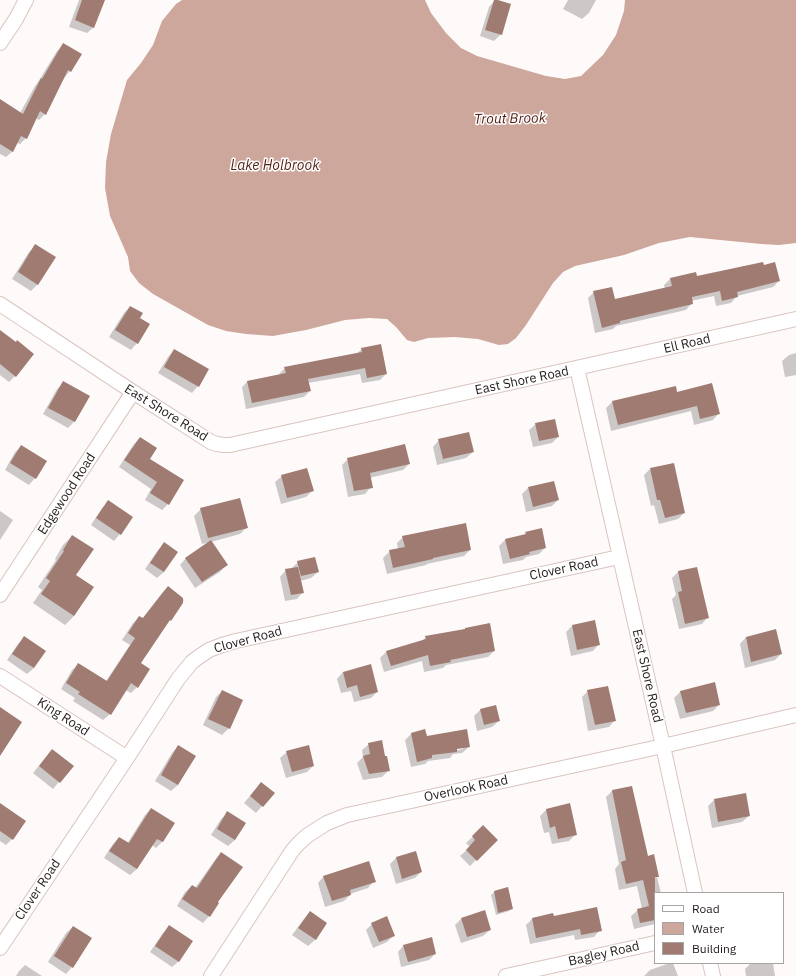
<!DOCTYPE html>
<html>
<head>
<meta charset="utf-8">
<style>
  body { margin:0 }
  #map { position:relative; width:796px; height:976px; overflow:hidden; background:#fefaf9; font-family:"IBM Plex Sans",sans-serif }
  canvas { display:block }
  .legend { position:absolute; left:654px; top:892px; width:130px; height:72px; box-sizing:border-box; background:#fff; border:1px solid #a7a4a3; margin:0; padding:5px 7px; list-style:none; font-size:12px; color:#221b19 }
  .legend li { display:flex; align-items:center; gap:8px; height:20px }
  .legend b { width:20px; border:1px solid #a7a4a3 }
</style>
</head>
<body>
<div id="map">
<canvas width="796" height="976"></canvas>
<ul class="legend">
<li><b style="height:5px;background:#fff"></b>Road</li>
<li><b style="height:11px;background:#cda79c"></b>Water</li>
<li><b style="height:11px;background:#9f7b71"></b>Building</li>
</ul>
</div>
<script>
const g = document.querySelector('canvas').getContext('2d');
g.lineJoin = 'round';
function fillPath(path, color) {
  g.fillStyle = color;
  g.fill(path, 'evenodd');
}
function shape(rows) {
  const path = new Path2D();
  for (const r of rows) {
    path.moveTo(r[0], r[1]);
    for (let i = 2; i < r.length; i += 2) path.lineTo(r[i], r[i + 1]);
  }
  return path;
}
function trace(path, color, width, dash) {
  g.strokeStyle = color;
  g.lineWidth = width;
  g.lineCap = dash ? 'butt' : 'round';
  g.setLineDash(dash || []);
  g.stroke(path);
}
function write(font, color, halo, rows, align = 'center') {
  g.font = font + ' "IBM Plex Sans",sans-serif';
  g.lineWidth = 3;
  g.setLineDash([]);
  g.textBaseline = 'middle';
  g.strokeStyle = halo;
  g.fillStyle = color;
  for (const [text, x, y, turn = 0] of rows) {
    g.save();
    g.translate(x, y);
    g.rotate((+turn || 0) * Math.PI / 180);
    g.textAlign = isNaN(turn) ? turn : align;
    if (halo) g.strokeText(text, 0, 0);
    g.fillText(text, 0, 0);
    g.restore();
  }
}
const water = shape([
  [182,0,425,0,431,13,446,33,461,48,477,56,546,76,565,79,581,76,603,55,616,35,624,11,625,0,796,0,796,243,779,245,761,244,690,237,659,243,624,255,575,266,563,272,553,283,526,325,516,338,508,344,499,345,478,339,455,337,428,338,414,342,407,340,396,327,387,319,369,318,345,320,306,330,273,336,246,334,226,331,208,325,153,294,139,283,130,271,128,257,110,216,105,188,106,162,111,134,127,80,141,63,153,45,162,21,176,4]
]);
const shadow = shape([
  [79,0,104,0,94,27,87,33,69,27],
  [495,0,501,34,494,41,480,36,489,7],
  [568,0,596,0,589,13,582,19,563,9],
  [63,45,70,71,64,78,45,114,39,120,35,118,26,138,20,144,17,143,13,151,6,157,0,154,0,107,20,113,35,86,38,82,57,51],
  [36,245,54,257,37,285,31,291,12,279,29,252],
  [696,277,779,281,773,287,737,296,731,303,716,306,714,296,691,301,692,303,686,310,616,326,613,329,595,333,588,298,594,292,614,300,665,289,664,285,670,279],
  [130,307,139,318,137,343,131,350,109,337,124,313],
  [0,331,15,376,9,382,0,375],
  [362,349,386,374,380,380,362,383,360,374,308,383,310,391,304,397,246,409,242,387,248,381,279,375,279,374,285,368,356,354],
  [174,350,208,369,198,386,192,393,158,373,168,357],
  [796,353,796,375,785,377,782,361,789,355],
  [63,383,74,422,68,428,43,414,57,389],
  [675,388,676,393,719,413,713,420,694,425,691,411,611,431,606,408,612,402],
  [536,424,558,437,552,443,533,447,529,430],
  [140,438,168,504,162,510,145,500,151,489,119,467,134,444],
  [439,440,473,452,466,458,437,465,433,447],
  [22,446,46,461,35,478,29,485,5,470,15,452],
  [348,459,409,464,403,470,369,478,371,487,365,494,348,497,342,465],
  [650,469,684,513,678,519,659,524,654,505,651,506,644,475],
  [282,476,312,491,306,497,281,504,275,482],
  [528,488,558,500,552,506,526,512,522,494],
  [108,502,120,534,114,541,91,525,102,508],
  [201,509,246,528,240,534,211,542,226,565,220,572,195,588,180,565,186,558,210,542,202,544,194,516],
  [0,511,13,520,0,540],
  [526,533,545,548,539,554,526,557,523,560,503,564,499,546,506,539,523,536],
  [72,536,75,575,93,587,74,616,65,625,33,603,42,590,38,587,56,560,55,559,63,545],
  [403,537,470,550,464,556,427,564,426,565,387,574,383,558,390,551,398,550,397,543],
  [164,544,164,572,157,578,145,569,158,550],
  [298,562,318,572,311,578,300,581,303,592,297,599,285,601,280,577,286,570,292,569,292,568],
  [696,568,708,617,702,624,679,629,672,599,676,595,672,578,678,572],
  [168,587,184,600,170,620,166,625,140,663,137,687,131,693,125,690,110,714,103,720,73,701,75,698,61,689,72,670,79,664,106,681,130,645,122,640,133,623,139,617,142,619,162,593],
  [594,621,599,644,593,651,571,656,566,632,572,626],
  [465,629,494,651,488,657,446,665,443,668,424,672,422,661,384,672,380,658,386,652,422,641,426,637,463,630],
  [746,637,781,654,775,660,745,668,740,644],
  [24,638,34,668,27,674,7,660,18,644],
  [343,672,377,692,371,698,354,702,351,691,341,693,337,679],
  [222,691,229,728,222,735,203,725,216,697],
  [588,691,615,720,609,727,588,731,582,697],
  [681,691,719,705,713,711,680,719,674,698],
  [495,706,499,721,492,727,477,731,474,716,480,710],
  [425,731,426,737,469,747,462,753,453,754,450,758,428,761,425,764,411,767,405,740,411,734],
  [463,747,463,749,452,751,452,749],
  [369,744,384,757,389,770,382,777,363,780,357,763,363,757,362,750],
  [178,746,178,785,171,791,155,781,172,753],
  [287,752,313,766,307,772,286,778,280,758],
  [46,757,72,766,53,789,33,773],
  [631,787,647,857,657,877,661,893,655,893,655,924,634,929,631,916,638,910,642,909,637,886,619,890,615,869,619,864,606,797,612,791],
  [255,790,273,793,256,813,244,803],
  [714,800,749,816,742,822,712,828,708,806],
  [569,804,576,834,569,841,552,844,549,832,544,833,540,816,546,810],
  [0,808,12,839,6,845,0,841],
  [151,809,174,824,162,842,156,848,152,845,137,869,130,875,104,858,113,844,119,838,127,844,145,815],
  [228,813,245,824,235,840,228,846,211,835,221,819],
  [483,827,496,840,470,866,460,856,470,847,466,843],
  [415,852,421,872,415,878,396,884,390,864,396,858],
  [221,853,217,902,218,903,209,916,203,923,177,906,185,892,192,886,195,888,215,860],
  [324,876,374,881,368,888,350,894,350,895,344,901,325,907,318,883],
  [508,888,512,908,509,911,496,915,491,895,494,892],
  [310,912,326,923,315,940,308,946,292,935,304,919],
  [552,914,553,917,600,930,594,937,575,940,574,935,530,944,526,925,532,919],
  [461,919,490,930,483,936,461,943,455,925],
  [372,924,394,935,387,942,373,948,366,930],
  [73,927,72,967,66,974,48,962,66,933],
  [169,927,179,961,172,967,150,952,163,933],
  [404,945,435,954,429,960,401,967,398,952],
  [670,963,673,963,678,976,644,976,650,970],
  [751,963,773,963,775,976,746,976,745,969],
  [25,965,42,976,16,976,19,971]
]);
const building = shape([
  [82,0,105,0,94,28,75,20],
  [494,0,498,0,511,4,502,35,485,30],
  [63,43,82,54,71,72,68,70,46,115,40,111,27,139,21,136,13,152,0,144,0,99,23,114,41,78,42,79],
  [35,244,56,257,38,285,18,272],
  [763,262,764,265,775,262,780,281,737,292,738,297,722,301,720,291,692,297,693,304,620,321,620,323,602,328,593,291,612,287,615,299,672,286,670,278,696,272,697,276],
  [130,306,143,313,140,318,150,324,138,344,115,330],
  [0,330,16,342,17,340,34,354,16,377,0,364],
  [381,344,387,374,367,378,365,368,308,379,311,391,252,403,247,381,286,373,284,367,362,352,361,348],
  [174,349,209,369,199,387,164,367],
  [63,381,90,396,75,422,48,408],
  [712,383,720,414,700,419,697,406,618,425,612,401,676,386,677,392],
  [555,419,559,437,539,441,535,423],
  [469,432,474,452,443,459,438,439],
  [140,437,157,448,150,459,184,480,169,505,150,493,157,482,124,460],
  [405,444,410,464,370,473,373,488,354,491,347,458],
  [21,445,47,461,36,479,10,463],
  [674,463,685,513,665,518,660,500,657,500,650,468],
  [307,468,314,491,287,498,281,475],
  [554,481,559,500,533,507,528,487],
  [240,498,248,528,208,538,200,508],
  [108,500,133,517,121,535,96,518],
  [466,523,471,550,433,558,433,559,393,568,389,550,405,547,402,536],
  [542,528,546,548,529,552,530,554,510,559,505,539,526,534,525,532],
  [72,535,94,549,76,575,94,587,74,616,41,594,50,581,46,578,64,551,63,550],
  [211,540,228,565,202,582,185,558],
  [164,542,178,552,164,572,150,563],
  [315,557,319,572,301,576,297,561],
  [298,567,304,593,291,595,285,569],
  [697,567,709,618,685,624,678,592,682,591,678,571],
  [168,586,183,598,183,603,171,621,170,620,141,663,150,669,138,688,131,683,111,715,78,694,80,692,66,683,78,663,107,681,135,638,128,633,139,616,143,618],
  [595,620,600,645,577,650,572,625],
  [490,623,495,651,450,660,451,662,430,666,428,655,391,666,386,651,426,639,425,636,465,629,465,628],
  [776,629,782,654,751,662,746,637],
  [24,636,46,651,34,668,12,654],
  [371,664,378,692,360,697,357,685,347,688,343,672],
  [715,682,720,705,686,713,680,691],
  [608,686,616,721,595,725,587,690],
  [222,690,243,700,230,729,208,719],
  [496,705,500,721,484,725,480,709],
  [0,707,22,722,0,756],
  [425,729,427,736,467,729,470,747,457,749,457,752,432,755,432,758,417,762,411,733],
  [382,740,385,756,387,756,390,771,369,774,363,756,370,754,368,743],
  [178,745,196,756,178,785,161,775],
  [309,745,314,766,292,772,286,751],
  [52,749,74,766,60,783,39,766],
  [261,782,275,793,263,807,250,796],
  [632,786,648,856,654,854,659,877,655,877,655,920,640,923,637,909,649,906,643,880,626,884,621,862,626,860,612,790],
  [746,793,750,816,718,822,714,799],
  [0,803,26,821,13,840,0,831],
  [570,803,577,835,558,839,555,826,550,828,546,809],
  [151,808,175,823,163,842,157,839,137,869,109,851,119,837,129,843],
  [227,811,246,823,235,840,217,829],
  [483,825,498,840,477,861,466,850,475,840,472,836],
  [416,851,422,872,402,879,396,857],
  [221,852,243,867,218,902,219,903,210,917,182,899,192,885,197,888],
  [369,861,376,882,350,890,351,895,332,901,323,876],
  [508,887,513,909,498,913,494,891],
  [597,907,602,931,581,935,580,929,536,938,532,918,553,913,554,916],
  [485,910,491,930,467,937,461,918],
  [310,911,327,923,316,940,298,928],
  [387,916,395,936,379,942,371,923],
  [169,925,193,941,179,962,155,946],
  [73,926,92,938,73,968,54,956],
  [432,937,436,954,408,962,403,945]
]);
const minor = shape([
  [0,43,16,19,26,0],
  [0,304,133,392,211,442,217,444,224,445,230,445,796,319],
  [577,368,663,746,695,893],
  [0,595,133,392],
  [0,676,127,758],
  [0,948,127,758,178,679,192,662,200,656,209,650,222,645,236,641,619,557],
  [710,963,713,976],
  [211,976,292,851,299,843,308,835,327,823,347,815,663,746,796,715],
  [506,976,655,943]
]);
const streetNames = [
  ["Ell Road",687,344,-13],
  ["East Shore Road",522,381,-12],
  ["East Shore Road",166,413,32],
  ["Edgewood Road",67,494,-57],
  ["Clover Road",564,569,-12],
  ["Clover Road",248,640,-15],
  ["East Shore Road",647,676,77],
  ["King Road",63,717,33],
  ["Overlook Road",466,789,-12],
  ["Clover Road",38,890,-56],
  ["Bagley Road",604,954,-13]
];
const waterNames = [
  ["Trout Brook",510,119,-1],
  ["Lake Holbrook",275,166]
];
fillPath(water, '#cda79c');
fillPath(shadow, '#0003');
fillPath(building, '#9f7b71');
trace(minor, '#dac5bf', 16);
trace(minor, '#fff', 14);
write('13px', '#221b19', '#fff', streetNames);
write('italic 14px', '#511f13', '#fff', waterNames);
</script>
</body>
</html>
